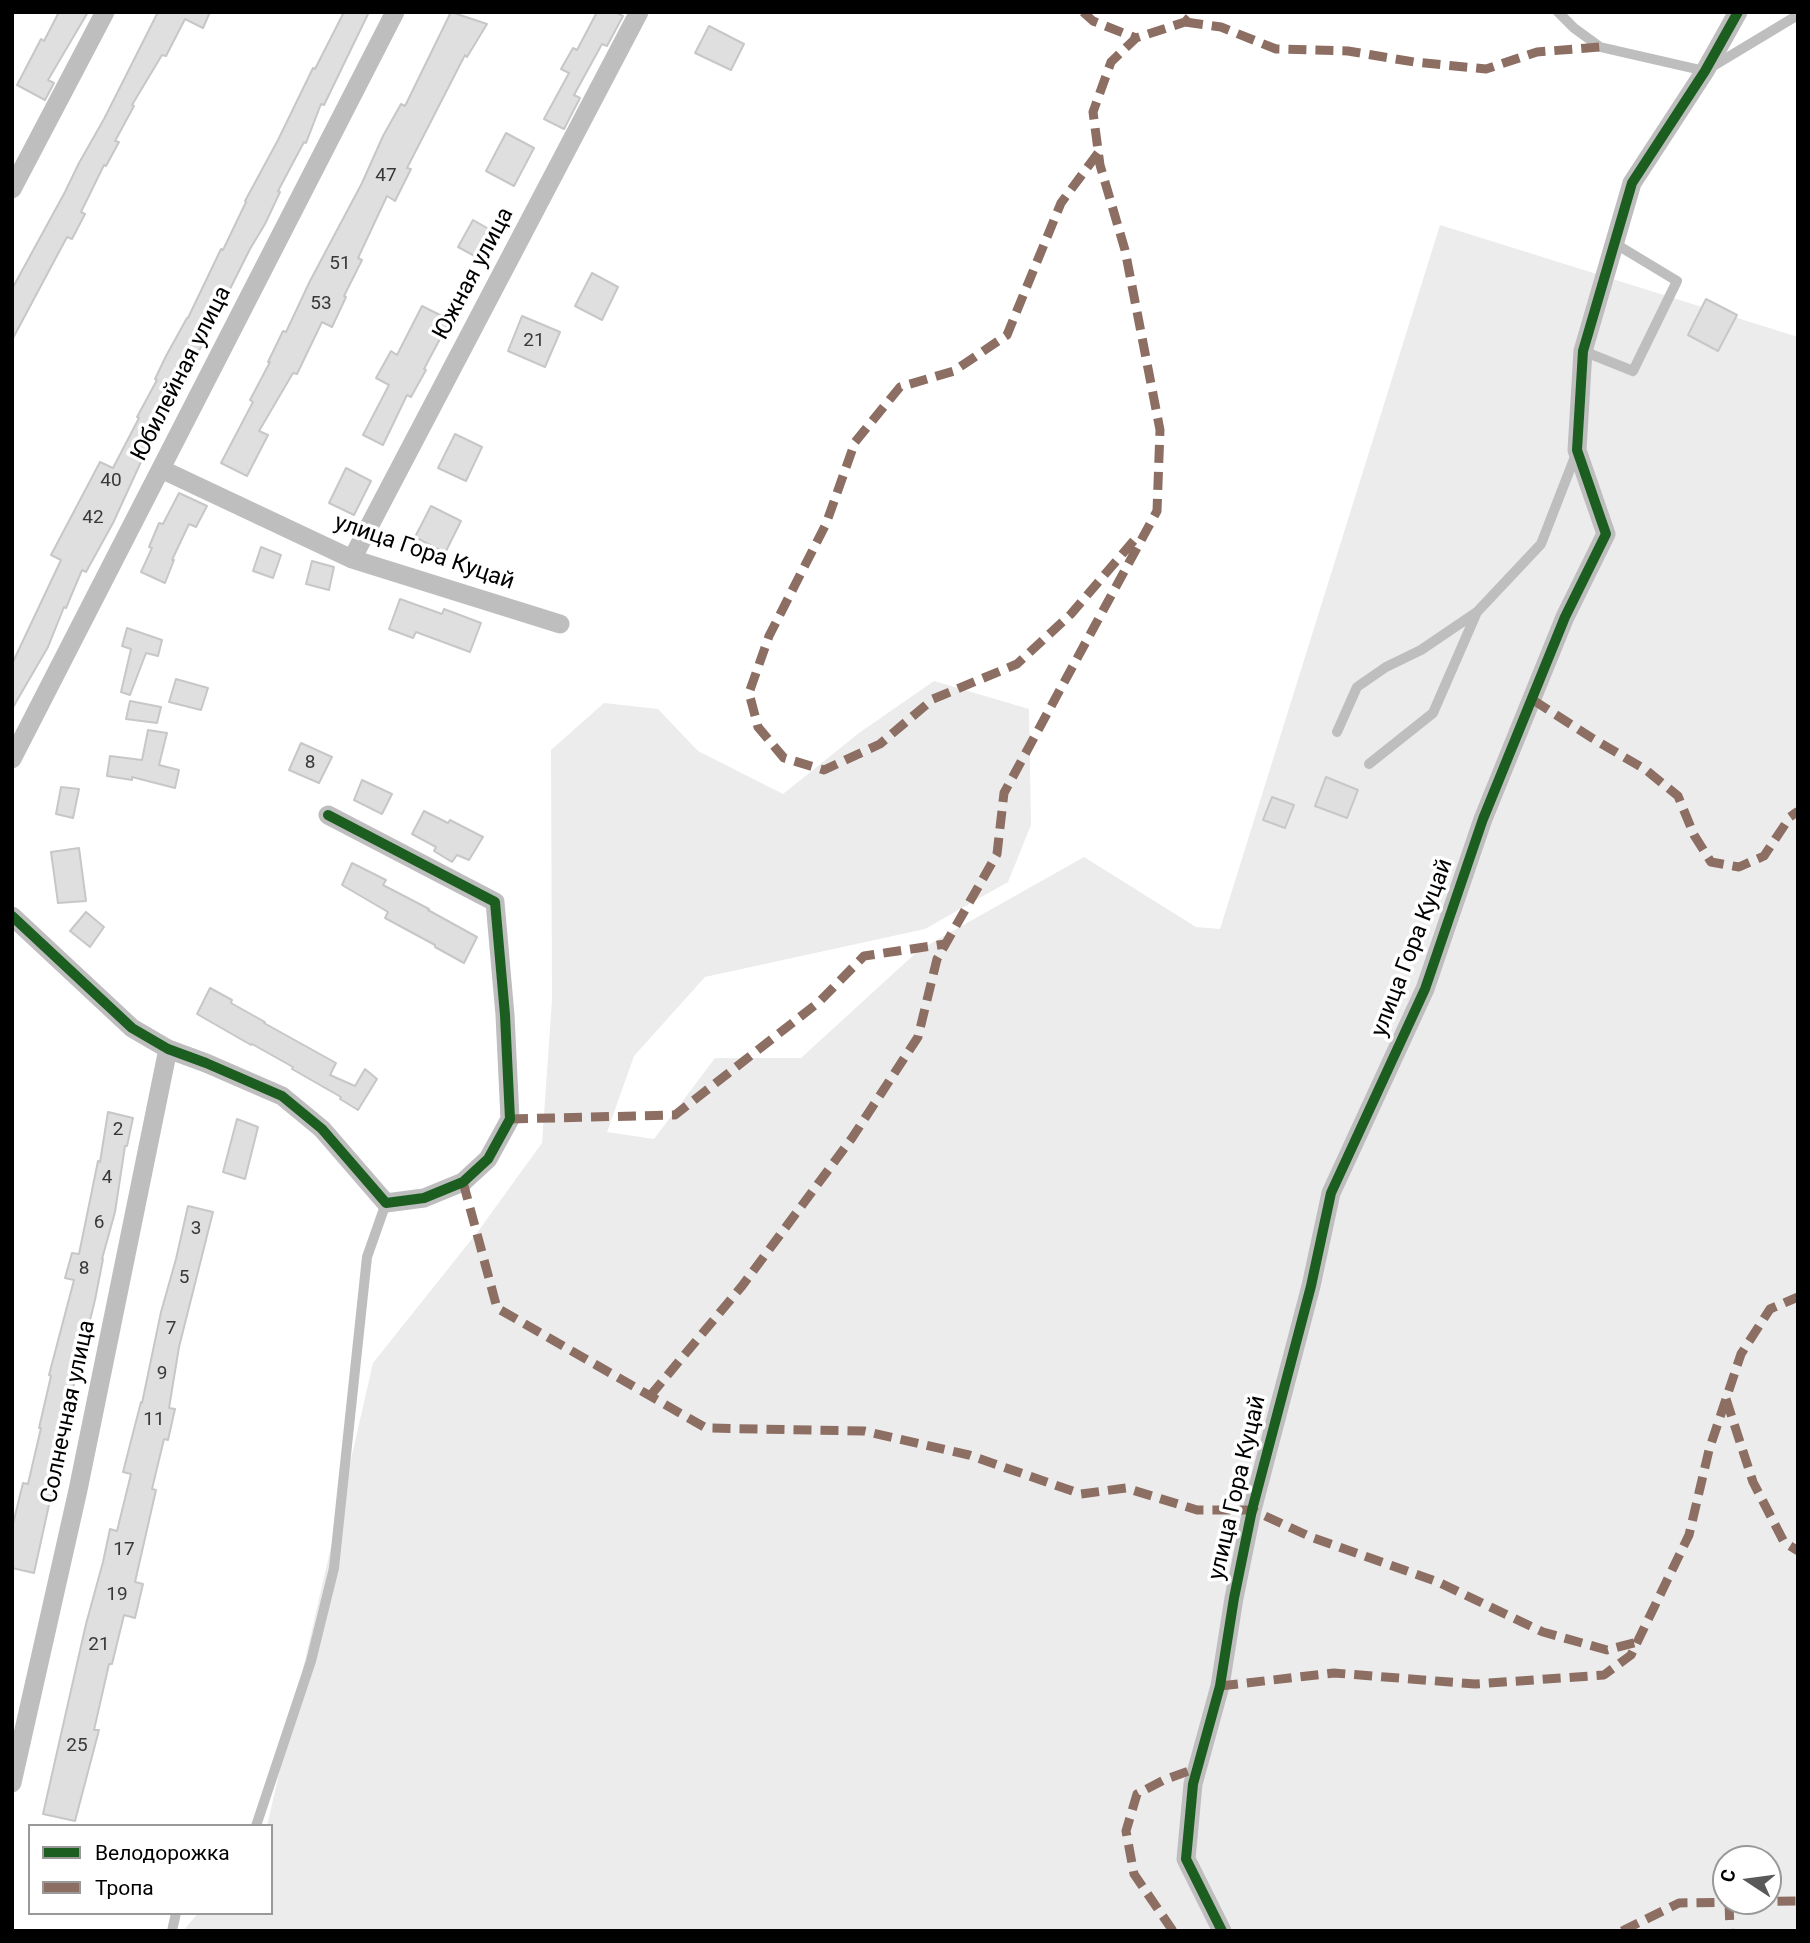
<!DOCTYPE html>
<html>
<head>
<meta charset="utf-8">
<style>
  body { margin:0 }
  #map { position:relative; width:1810px; height:1943px; overflow:hidden; background:#fff; font-family:Roboto,sans-serif }
  canvas { display:block }
  .frame { position:absolute; inset:0; border:14px solid #000; pointer-events:none }
  .legend { position:absolute; left:28px; top:1824px; width:245px; height:91px; box-sizing:border-box; background:#fff; border:2px solid #999; margin:0; padding:9px 12px; list-style:none; font-size:21px; color:#000 }
  .legend li { display:flex; align-items:center; gap:14px; height:35px }
  .legend b { width:35px; border:2px solid #999 }
  .north { position:absolute; left:1712px; top:1845px; width:70px; height:70px; box-sizing:border-box; background:#fff; border:2px solid #999; border-radius:50%; rotate:283deg; font-size:19px; font-weight:700; line-height:28px; text-align:center; color:#000 }
  .north::after { content:''; display:block; margin:auto; width:24px; height:32px; background:#595959; clip-path:polygon(50% 0,100% 100%,50% 72%,0 100%) }
</style>
</head>
<body>
<div id="map">
<canvas width="1810" height="1943"></canvas>
<div class="frame"></div>
<ul class="legend">
<li><b style="height:9px;background:#1b5e20"></b>Велодорожка</li>
<li><b style="height:9px;background:#8d6e63"></b>Тропа</li>
</ul>
<div class="north">С</div>
</div>
<script>
const g = document.querySelector('canvas').getContext('2d');
g.lineJoin = 'round';
function fillPath(path, color) {
  g.fillStyle = color;
  g.fill(path, 'evenodd');
}
function shape(rows) {
  const path = new Path2D();
  for (const r of rows) {
    path.moveTo(r[0], r[1]);
    for (let i = 2; i < r.length; i += 2) path.lineTo(r[i], r[i + 1]);
  }
  return path;
}
function trace(path, color, width, dash) {
  g.strokeStyle = color;
  g.lineWidth = width;
  g.lineCap = dash ? 'butt' : 'round';
  g.setLineDash(dash || []);
  g.stroke(path);
}
function write(font, color, halo, rows, align = 'center') {
  g.font = font + ' Roboto,sans-serif';
  g.lineWidth = 7;
  g.setLineDash([]);
  g.textBaseline = 'middle';
  g.strokeStyle = halo;
  g.fillStyle = color;
  for (const [text, x, y, turn = 0] of rows) {
    g.save();
    g.translate(x, y);
    g.rotate((+turn || 0) * Math.PI / 180);
    g.textAlign = isNaN(turn) ? turn : align;
    if (halo) g.strokeText(text, 0, 0);
    g.fillText(text, 0, 0);
    g.restore();
  }
}
const green = shape([
  [1440,225,1798,337,1798,1931,183,1931,198,1913,271,1913,271,1826,267,1826,373,1363,479,1230,542,1143,552,1000,551,750,604,703,658,709,698,751,783,794,859,733,934,681,1029,709,1031,825,1008,882,925,929,705,977,634,1056,607,1132,654,1139,715,1058,801,1058,919,950,1084,857,1196,927,1220,929],
  [1726,1859,1768,1859,1768,1901,1726,1901]
]);
const building = shape([
  [59,12,88,12,48,80,54,83,45,100,17,85,41,39,44,41,59,12],
  [158,12,210,12,203,28,185,19,166,56,162,55,132,105,134,106,115,141,119,142,106,166,104,165,81,212,85,214,72,239,67,237,12,340,12,289,65,192,79,163,104,119,158,12],
  [344,12,369,12,324,105,321,104,306,143,304,142,278,191,280,192,265,224,250,249,197,355,169,405,171,406,159,428,157,427,113,523,86,572,82,570,66,608,64,607,48,647,12,709,12,664,61,560,51,555,100,462,113,468,139,418,137,417,157,380,155,379,166,356,187,318,188,318,221,249,223,250,246,202,245,201,278,140,313,68,315,69,344,12],
  [451,12,487,24,467,57,465,55,407,168,411,169,395,201,387,196,358,258,362,260,344,296,346,297,332,327,322,322,297,374,293,373,259,431,268,435,247,476,221,463,253,402,250,400,270,362,268,362,283,331,286,332,310,281,362,183,383,136,401,104,405,106,451,12],
  [597,12,615,12,623,16,607,46,602,44,574,95,580,98,564,129,544,119,569,73,561,69,573,48,577,50,597,12],
  [709,26,744,44,731,70,695,53,709,26],
  [506,133,534,148,514,186,486,171,506,133],
  [473,220,496,233,482,260,458,247,473,220],
  [592,273,618,287,602,320,575,306,592,273],
  [1706,299,1737,315,1718,351,1688,335,1706,299],
  [422,306,450,320,424,369,426,370,411,397,407,395,383,445,363,435,389,385,376,378,391,351,397,355,422,306],
  [522,316,560,332,545,367,508,351,522,316],
  [455,434,482,447,466,481,438,468,455,434],
  [346,468,371,481,354,515,329,503,346,468],
  [179,493,207,506,196,527,189,524,172,560,174,560,165,583,141,572,152,548,149,547,159,523,163,524,179,493],
  [431,506,461,521,445,553,415,537,431,506],
  [261,547,281,555,273,578,253,571,261,547],
  [312,561,334,567,329,590,306,584,312,561],
  [400,599,442,614,444,609,481,623,470,652,416,632,413,638,389,629,400,599],
  [127,628,162,640,158,656,146,653,130,695,121,692,131,649,122,646,127,628],
  [176,679,208,688,201,710,169,702,176,679],
  [130,701,161,707,157,723,126,719,130,701],
  [148,730,167,733,159,765,179,770,175,788,132,777,132,780,107,776,110,756,142,760,148,730],
  [301,743,332,757,319,783,289,770,301,743],
  [1326,777,1358,790,1347,818,1315,806,1326,777],
  [362,780,392,794,382,814,354,800,362,780],
  [61,787,79,789,73,818,56,814,61,787],
  [1272,797,1294,805,1285,828,1263,820,1272,797],
  [424,811,448,823,450,820,483,837,469,860,457,855,452,862,434,851,436,847,412,834,424,811],
  [79,848,86,901,58,903,51,852,79,848],
  [352,863,386,880,383,885,429,909,428,910,477,937,464,963,435,947,435,945,385,918,388,912,342,885,352,863],
  [86,912,104,927,90,947,70,931,86,912],
  [210,988,232,1000,231,1003,265,1022,264,1023,336,1063,330,1075,355,1086,365,1069,377,1079,358,1110,340,1099,341,1097,292,1069,293,1067,252,1044,251,1045,197,1014,210,988],
  [108,1112,133,1118,127,1146,125,1146,115,1212,102,1259,103,1259,95,1300,70,1400,74,1401,67,1432,65,1432,34,1573,12,1568,12,1528,23,1483,28,1484,41,1428,39,1428,51,1376,49,1375,74,1280,65,1278,72,1253,79,1254,98,1161,100,1162,108,1112],
  [237,1119,258,1127,245,1179,223,1172,237,1119],
  [188,1206,213,1212,179,1347,169,1408,175,1409,168,1440,164,1439,152,1489,156,1490,135,1582,143,1584,135,1618,124,1615,112,1664,109,1664,94,1730,99,1730,75,1821,43,1814,86,1624,103,1562,110,1529,117,1531,131,1474,123,1472,141,1402,142,1403,161,1312,176,1259,188,1206]
]);
const lane = shape([
  [1558,12,1574,28,1600,47,1705,71,1798,15],
  [1583,351,1633,371,1677,281,1614,243],
  [1337,732,1357,687,1386,667,1421,650,1477,612],
  [1369,764,1433,713,1477,612,1541,544,1576,454],
  [256,1826,311,1661,334,1568,367,1257,386,1203],
  [172,1931,176,1913]
]);
const street = shape([
  [12,189,105,12],
  [161,469,352,559,560,624],
  [352,559,639,12],
  [12,759,395,12],
  [12,916,132,1028,168,1049,206,1063,282,1096,322,1129,386,1203,424,1198,463,1182,488,1159,510,1119,505,1015,495,902,328,815],
  [12,1783,78,1490,168,1049],
  [1222,1931,1186,1859,1193,1784,1220,1686,1234,1598,1252,1510,1311,1286,1331,1193,1425,989,1483,819,1565,617,1606,534,1577,450,1583,351,1632,183,1705,71,1738,12]
]);
const quiet = shape([
  [1083,12,1093,21,1136,38],
  [1185,22,1221,27,1276,49,1348,51,1414,62,1486,69,1537,52,1600,47],
  [1098,153,1061,203,1007,335,954,371,900,387,855,442,826,524,769,636,749,693,758,727,784,758,824,770,880,744,933,699,1017,664,1071,614,1136,538],
  [1533,700,1592,738,1646,770,1678,796,1694,835,1711,862,1739,867,1764,856,1790,817,1798,811],
  [510,1119,675,1115,819,1002,864,956,945,944],
  [463,1182,497,1308,706,1428,864,1431,969,1455,1081,1494,1126,1488,1197,1510,1252,1510,1311,1537,1438,1582,1543,1632,1607,1650,1637,1642],
  [650,1396,742,1286,852,1138,918,1037,937,959,997,854,1004,793,1157,511,1160,430,1125,250,1100,165,1093,112,1111,62,1136,38,1185,22,1194,12],
  [1726,1399,1753,1482,1784,1542,1798,1551],
  [1220,1686,1334,1673,1475,1684,1604,1675,1631,1655,1689,1535,1709,1450,1741,1354,1770,1309,1798,1297],
  [1729,1902,1730,1931],
  [1173,1931,1134,1874,1126,1831,1137,1794,1164,1780,1197,1768],
  [1622,1931,1679,1903,1798,1901]
]);
const cycleway = shape([
  [12,916,132,1028,168,1049,206,1063,282,1096,322,1129,386,1203,424,1198,463,1182,488,1159,510,1119,505,1015,495,902,328,815],
  [1222,1931,1186,1859,1193,1784,1220,1686,1234,1598,1252,1510,1311,1286,1331,1193,1425,989,1483,819,1565,617,1606,534,1577,450,1583,351,1632,183,1705,71,1738,12]
]);
const numberNames = [
  ["47",386,176],
  ["51",340,264],
  ["53",321,304],
  ["21",534,341],
  ["40",111,481],
  ["42",93,518],
  ["8",310,763],
  ["2",118,1130],
  ["4",107,1178],
  ["6",99,1223],
  ["3",196,1229],
  ["8",84,1269],
  ["5",184,1278],
  ["7",171,1329],
  ["9",162,1374],
  ["11",154,1420],
  ["17",124,1550],
  ["19",117,1595],
  ["21",99,1645],
  ["25",77,1746]
];
const streetNames = [
  ["Южная улица",474,274,-62],
  ["Юбилейная улица",182,374,-63],
  ["улица Гора Куцай",424,553,19],
  ["улица Гора Куцай",1413,948,-69],
  ["Солнечная улица",69,1412,-78],
  ["улица Гора Куцай",1238,1488,-77]
];
fillPath(green, '#ececec');
fillPath(building, '#dfdfdf');
trace(building, '#c7c7c7', 2);
trace(lane, '#bebebe', 10);
trace(street, '#bebebe', 19);
trace(quiet, '#8d6e63', 9, [18, 9]);
trace(cycleway, '#1b5e20', 10);
write('19px', '#383838', null, numberNames);
write('23px', '#000', '#fff', streetNames);
</script>
</body>
</html>
